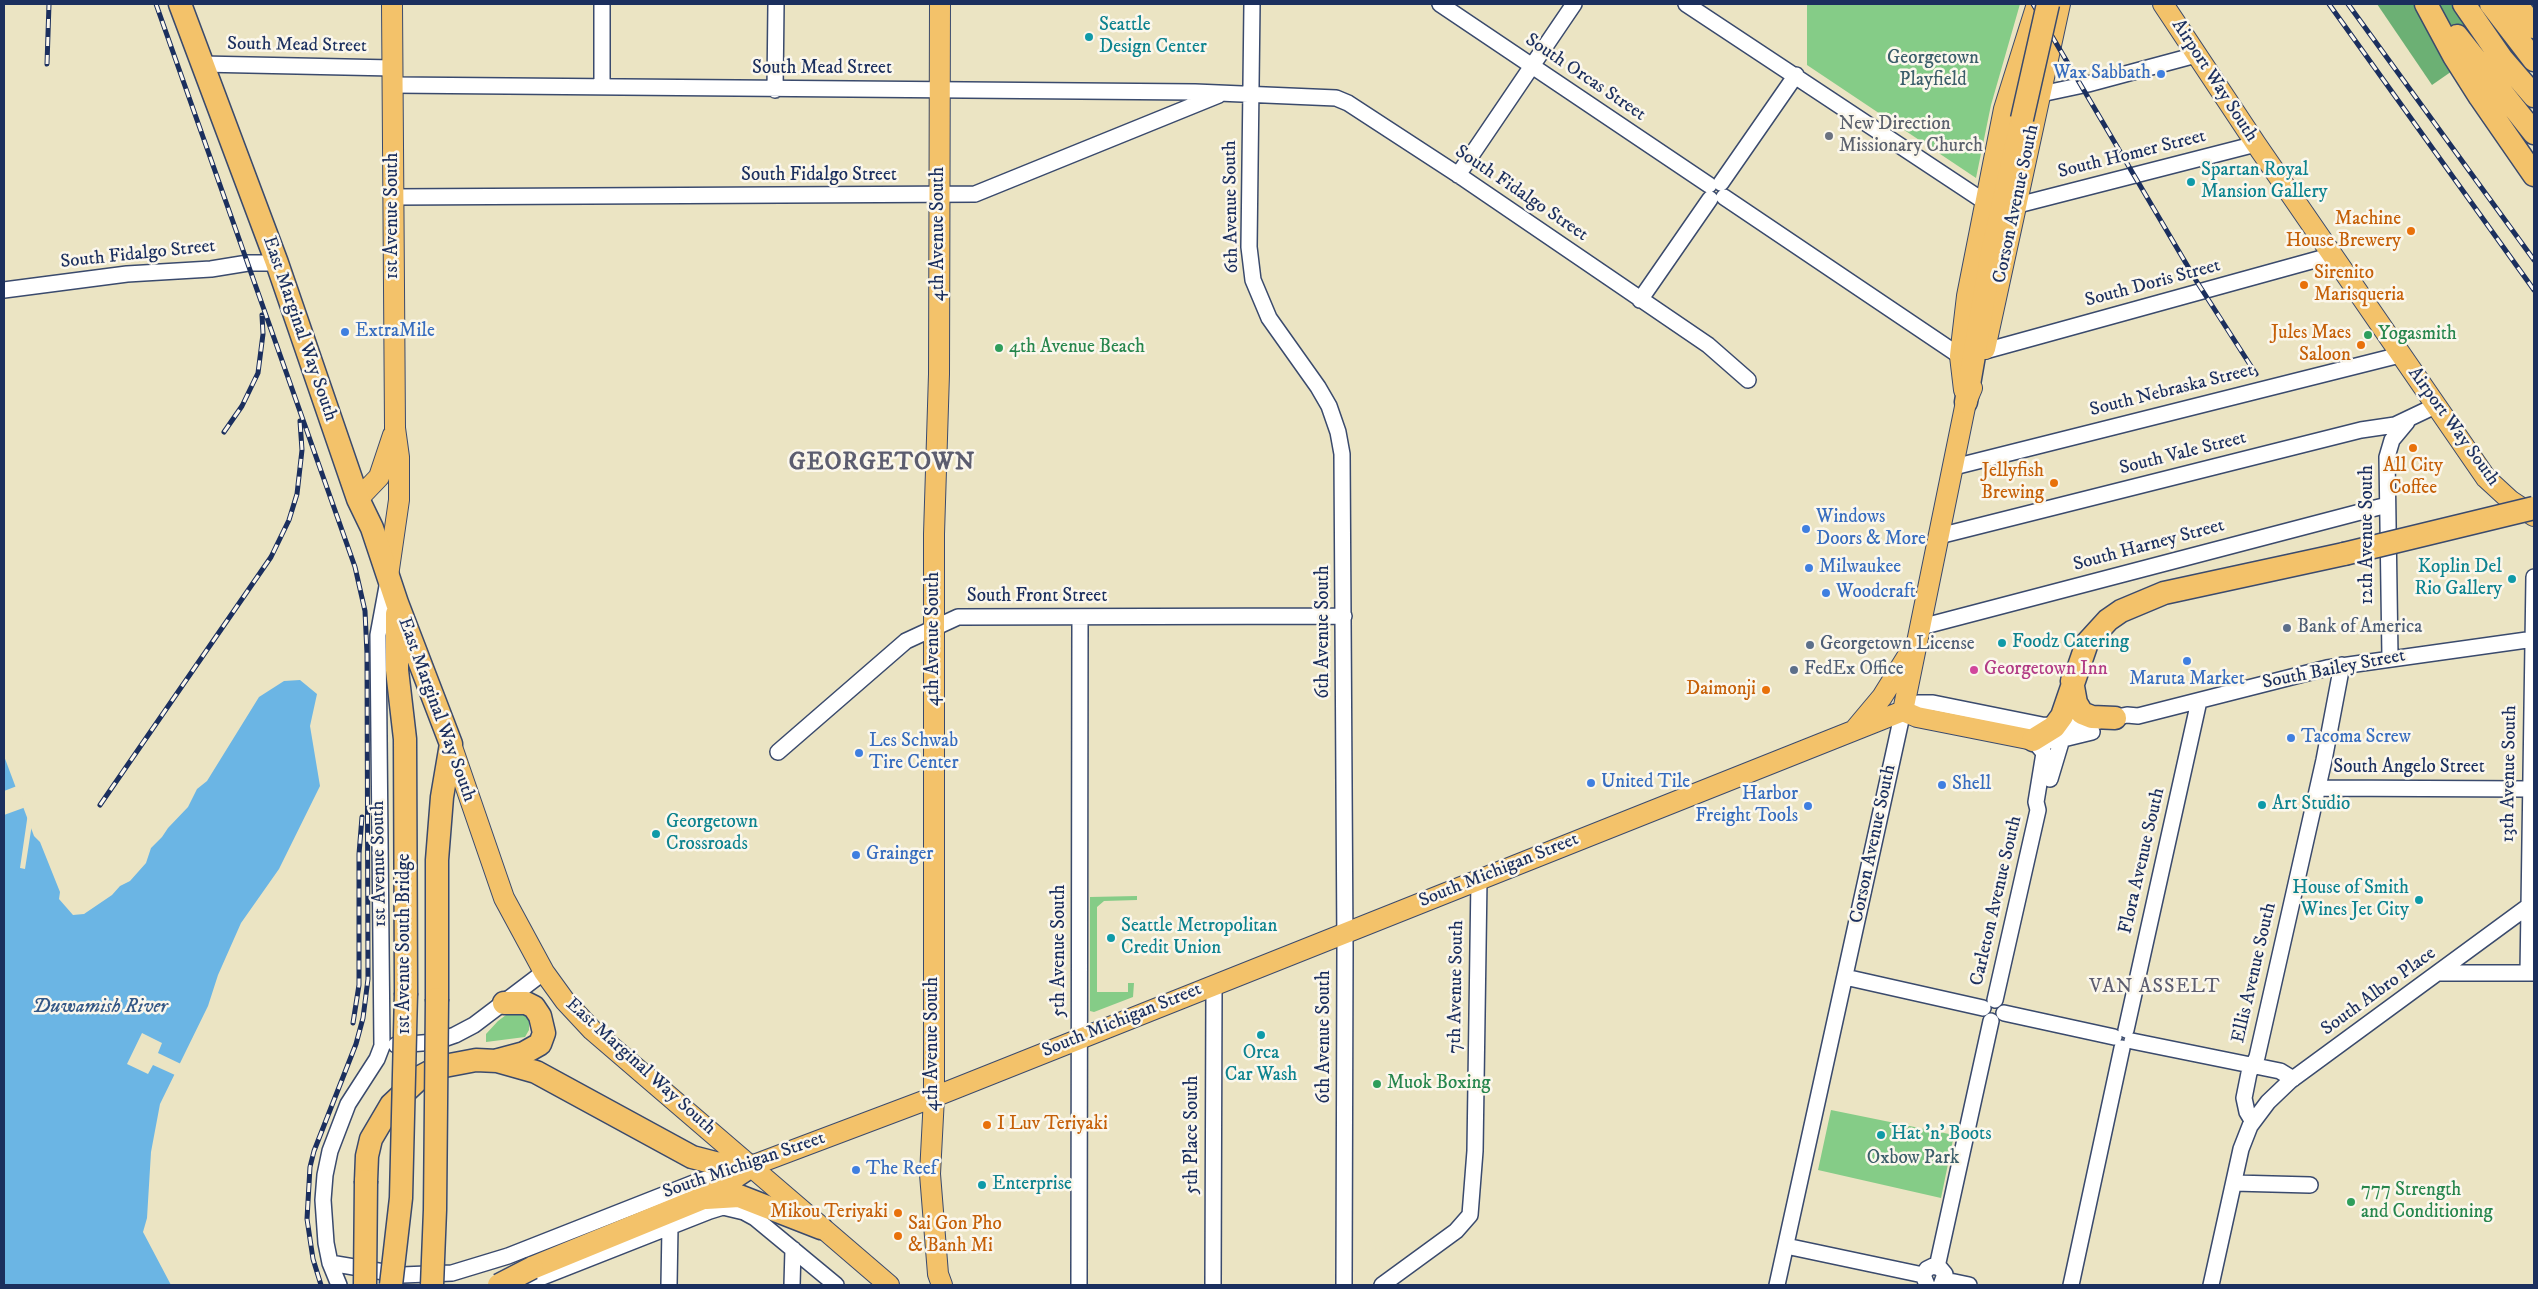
<!DOCTYPE html>
<html>
<head>
<meta charset="utf-8">
<style>
  body { margin:0 }
  #map { position:relative; width:2538px; height:1289px; overflow:hidden; background:#ebe4c3; font-family:"IM FELL DW Pica",serif }
  canvas { display:block }
  .frame { position:absolute; inset:0; border:5px solid #1b2f5e; pointer-events:none }
</style>
</head>
<body>
<div id="map">
<canvas width="2538" height="1289"></canvas>
<div class="frame"></div>
</div>
<script>
const g = document.querySelector('canvas').getContext('2d');
g.lineJoin = 'round';
function fillPath(path, color) {
  g.fillStyle = color;
  g.fill(path, 'evenodd');
}
function shape(rows) {
  const path = new Path2D();
  for (const r of rows) {
    path.moveTo(r[0], r[1]);
    for (let i = 2; i < r.length; i += 2) path.lineTo(r[i], r[i + 1]);
  }
  return path;
}
function trace(path, color, width, dash) {
  g.strokeStyle = color;
  g.lineWidth = width;
  g.lineCap = dash ? 'butt' : 'round';
  g.setLineDash(dash || []);
  g.stroke(path);
}
function write(font, color, halo, rows, align = 'center') {
  g.font = font + ' "IM FELL DW Pica",serif';
  g.lineWidth = 5;
  g.setLineDash([]);
  g.textBaseline = 'middle';
  g.strokeStyle = halo;
  g.fillStyle = color;
  for (const [text, x, y, turn = 0] of rows) {
    g.save();
    g.translate(x, y);
    g.rotate((+turn || 0) * Math.PI / 180);
    g.textAlign = isNaN(turn) ? turn : align;
    if (halo) g.strokeText(text, 0, 0);
    g.fillText(text, 0, 0);
    g.restore();
  }
}
const green = shape([
  [1807,4,2020,4,1991,105,1976,178,1807,65],
  [1137,896,1137,900,1104,901,1097,907,1097,992,1128,992,1128,983,1134,983,1133,997,1094,1012,1090,1011,1090,897],
  [518,1011,526,1015,529,1020,529,1030,525,1037,486,1042,486,1034,498,1021,510,1012],
  [1831,1110,1954,1135,1941,1198,1818,1170]
]);
const forest = shape([
  [2377,4,2534,4,2534,14,2432,85]
]);
const water = shape([
  [300,680,317,694,310,726,320,786,279,869,241,923,218,975,208,1006,160,1104,151,1152,147,1218,143,1232,171,1285,4,1285,4,756,34,836,40,842,60,892,59,899,73,915,84,914,112,895,120,886,130,881,146,863,151,848,162,837,168,828,188,807,197,789,207,781,259,697,284,681]
]);
const pier = shape([
  [17,786,26,807,4,815,4,791],
  [28,813,32,824,25,869,20,868],
  [142,1033,162,1043,158,1053,181,1064,175,1075,153,1065,148,1074,127,1064]
]);
const minor = shape([
  [1252,4,1249,247,1253,280,1269,318,1318,387,1329,406,1338,432,1342,454,1345,949,1344,1285],
  [1440,4,1709,185],
  [1686,4,1985,202],
  [201,64,393,68],
  [393,85,1195,92,1336,98,1348,103,1463,178,1708,345,1748,380],
  [602,87,602,4],
  [775,90,776,4],
  [2041,94,2088,84,2196,55],
  [1458,175,1574,4],
  [1721,183,1796,75],
  [393,197,975,194,1219,95],
  [1724,197,1960,356],
  [2018,205,2256,144],
  [4,290,127,274,211,269,248,263,277,263],
  [1640,300,1710,199],
  [1985,351,2333,255],
  [1954,467,2400,355],
  [1939,536,2361,430,2395,425,2435,406],
  [1921,627,2387,505],
  [2390,657,2387,457,2392,440,2407,422],
  [2034,740,2055,741,2092,732],
  [778,752,906,641,958,617,1344,616],
  [2050,779,2062,739],
  [2318,788,2530,789],
  [2440,973,2534,973],
  [2528,973,2534,577],
  [1845,977,1983,1008],
  [1995,1000,2038,810,2036,802,2044,753,2033,740],
  [2004,1013,2114,1037],
  [2126,1030,2199,701],
  [2132,1041,2280,1071,2293,1079],
  [396,1045,435,1042,455,1035,474,1025,544,972],
  [2253,1122,2247,1112,2244,1098,2249,1073,2257,1057,2324,760,2342,665],
  [2234,1183,2310,1185],
  [1786,1246,1923,1275],
  [330,1263,402,1275,452,1273,508,1256,696,1182,734,1171],
  [1937,1267,1991,1021],
  [1945,1280,1969,1285],
  [339,1285,330,1263,326,1243,323,1200,325,1175,330,1151,348,1104,377,1059,382,1046,378,635,388,581],
  [522,1285,710,1211,723,1207,744,1212,755,1218,836,1285],
  [669,1285,670,1227],
  [792,1285,793,1249],
  [1079,1285,1080,617],
  [1213,1285,1214,985],
  [1382,1285,1456,1231,1470,1215,1475,1151,1479,879],
  [1777,1285,1903,711,1918,703,1933,703,2042,725,2075,726,2127,715,2138,716,2327,668,2534,639],
  [1927,1285,1923,1275,1927,1269,1933,1266,1940,1268,1945,1274,1941,1285],
  [2071,1285,2122,1048],
  [2211,1285,2241,1149,2250,1126,2268,1102,2290,1081,2534,902]
]);
const major = shape([
  [940,4,939,374,934,534,934,1097,930,1174,938,1274,942,1285],
  [2163,4,2256,144,2486,478,2511,501,2534,516],
  [1985,349,2060,4],
  [1964,390,1960,356,1967,296,2004,109,2037,4],
  [358,499,379,477,393,435],
  [388,576,399,500,399,457,395,428,392,4],
  [1903,711,1966,402,1972,388],
  [1903,711,1917,717,2033,740],
  [1856,728,1882,697,1910,652],
  [451,744,504,898,544,972,565,1001,592,1030,889,1285],
  [751,1166,934,1097,1903,711]
]);
const highway = shape([
  [180,4,277,263,358,499,372,528,397,603,451,744,442,797,437,860,437,999],
  [2426,4,2454,56,2480,97,2534,175],
  [2464,4,2502,59,2534,96],
  [2491,4,2534,60],
  [2516,4,2534,27],
  [2457,36,2534,133],
  [1966,402,1991,257,2022,119],
  [397,614,397,670,405,739,406,993],
  [2072,681,2076,703,2082,713,2092,717,2115,718],
  [2033,740,2054,727,2062,716,2087,643,2108,620,2121,611,2164,593,2344,554],
  [498,1060,524,1053,540,1044,544,1033,540,1016,534,1007,526,1003,504,1003],
  [366,1181,367,1156,371,1139,391,1105,422,1076,439,1067,476,1060,497,1061,536,1072,692,1157,715,1163,751,1166],
  [706,1198,739,1196,821,1228],
  [532,1268,703,1198,751,1166]
]);
const rail = shape([
  [156,4,355,567,365,611,367,654,368,979,363,1018,356,1044,314,1151,310,1167,307,1219,313,1259,321,1285],
  [2033,4,2197,282,2256,374],
  [2329,4,2534,290],
  [2348,4,2534,260],
  [47,64,49,4],
  [224,432,242,406,258,373,263,334,262,315],
  [100,805,271,557,289,520,297,494,302,450,300,421],
  [353,1023,359,985,359,854,362,817]
]);
const highwayBridge = shape([
  [2022,119,2048,4],
  [2344,554,2534,508],
  [365,1285,366,1181],
  [391,1285,401,1198,406,993],
  [432,1285,435,1210,437,999],
  [499,1285,532,1268]
]);
const markers = [
  [1089,37,5,"#0f9aa8"],
  [2161,74,5,"#3f7fe0"],
  [1829,136,5,"#6b7280"],
  [2191,182,5,"#0f9aa8"],
  [2411,231,5,"#e8710a"],
  [2304,285,5,"#e8710a"],
  [345,332,5,"#3f7fe0"],
  [2368,335,5,"#2e9e5b"],
  [2361,345,5,"#e8710a"],
  [999,348,5,"#2e9e5b"],
  [2413,448,5,"#e8710a"],
  [2054,483,5,"#e8710a"],
  [1806,529,5,"#3f7fe0"],
  [1809,568,5,"#3f7fe0"],
  [2512,579,5,"#0f9aa8"],
  [1826,593,5,"#3f7fe0"],
  [2287,628,5,"#5c6f8a"],
  [2002,643,5,"#0f9aa8"],
  [1810,645,5,"#5c6f8a"],
  [2187,661,5,"#3f7fe0"],
  [1794,670,5,"#5c6f8a"],
  [1974,670,5,"#d1479c"],
  [1766,690,5,"#e8710a"],
  [2291,738,5,"#3f7fe0"],
  [859,753,5,"#3f7fe0"],
  [1591,783,5,"#3f7fe0"],
  [1942,785,5,"#3f7fe0"],
  [2262,805,5,"#0f9aa8"],
  [1808,806,5,"#3f7fe0"],
  [656,834,5,"#0f9aa8"],
  [856,855,5,"#3f7fe0"],
  [2419,900,5,"#0f9aa8"],
  [1111,938,5,"#0f9aa8"],
  [1261,1035,5,"#0f9aa8"],
  [1377,1084,5,"#2e9e5b"],
  [987,1125,5,"#e8710a"],
  [1881,1135,5,"#0f9aa8"],
  [856,1170,5,"#3f7fe0"],
  [982,1185,5,"#0f9aa8"],
  [2351,1202,5,"#2e9e5b"],
  [898,1213,5,"#e8710a"],
  [898,1236,5,"#e8710a"]
];
const cultureNames = [
  ["Seattle",1099,26],
  ["Design Center",1099,48],
  ["Spartan Royal",2201,171],
  ["Mansion Gallery",2201,193],
  ["Koplin Del",2502,568,"right"],
  ["Rio Gallery",2502,590,"right"],
  ["Foodz Catering",2012,643],
  ["Art Studio",2272,805],
  ["Georgetown",666,823],
  ["Crossroads",666,845],
  ["House of Smith",2409,889,"right"],
  ["Wines Jet City",2409,911,"right"],
  ["Seattle Metropolitan",1121,927],
  ["Credit Union",1121,949],
  ["Orca",1261,1054,"center"],
  ["Car Wash",1261,1076,"center"],
  ["Hat 'n' Boots",1891,1135],
  ["Enterprise",992,1185]
];
const streetNames = [
  ["South Mead Street",297,46,1],
  ["South Mead Street",822,69],
  ["South Orcas Street",1585,78,34],
  ["Airport Way South",2214,81,57],
  ["South Homer Street",2132,155,-14],
  ["South Fidalgo Street",819,176],
  ["South Fidalgo Street",1521,194,34],
  ["Corson Avenue South",2017,204,-78],
  ["6th Avenue South",1232,207,-91],
  ["1st Avenue South",393,216,-90],
  ["4th Avenue South",939,234,-90],
  ["South Fidalgo Street",138,255,-6],
  ["South Doris Street",2153,284,-15],
  ["East Marginal Way South",299,329,71],
  ["South Nebraska Street",2172,391,-14],
  ["Airport Way South",2453,427,54],
  ["South Vale Street",2183,454,-14],
  ["12th Avenue South",2368,535,-90],
  ["South Harney Street",2149,546,-15],
  ["South Front Street",1037,597],
  ["6th Avenue South",1324,632,-90],
  ["4th Avenue South",934,639,-90],
  ["South Bailey Street",2334,670,-11],
  ["East Marginal Way South",436,710,70],
  ["South Angelo Street",2409,768],
  ["13th Avenue South",2510,774,-89],
  ["Corson Avenue South",1874,844,-78],
  ["Flora Avenue South",2143,861,-77],
  ["1st Avenue South",380,864,-91],
  ["South Michigan Street",1499,871,-22],
  ["Carleton Avenue South",1997,901,-77],
  ["1st Avenue South Bridge",405,944,-90],
  ["5th Avenue South",1060,951,-90],
  ["Ellis Avenue South",2255,973,-77],
  ["7th Avenue South",1457,987,-89],
  ["South Albro Place",2379,992,-36],
  ["South Michigan Street",1122,1021,-22],
  ["6th Avenue South",1325,1037,-90],
  ["4th Avenue South",933,1044,-90],
  ["East Marginal Way South",640,1067,42],
  ["5th Place South",1193,1135,-90],
  ["South Michigan Street",744,1166,-19]
];
const parkNames = [
  ["Georgetown",1933,59],
  ["Playfield",1933,81],
  ["Oxbow Park",1913,1159]
];
const shopNames = [
  ["Wax Sabbath",2151,74,"right"],
  ["ExtraMile",355,332],
  ["Windows",1816,518],
  ["Doors & More",1816,540],
  ["Milwaukee",1819,568],
  ["Woodcraft",1836,593],
  ["Maruta Market",2187,680,"center"],
  ["Tacoma Screw",2301,738],
  ["Les Schwab",869,742],
  ["Tire Center",869,764],
  ["United Tile",1601,783],
  ["Shell",1952,785],
  ["Harbor",1798,795,"right"],
  ["Freight Tools",1798,817,"right"],
  ["Grainger",866,855],
  ["The Reef",866,1170]
];
const worshipNames = [
  ["New Direction",1839,125],
  ["Missionary Church",1839,147]
];
const foodNames = [
  ["Machine",2401,220],
  ["House Brewery",2401,242],
  ["Sirenito",2314,274,"left"],
  ["Marisqueria",2314,296,"left"],
  ["Jules Maes",2351,334],
  ["Saloon",2351,356],
  ["All City",2413,467,"center"],
  ["Coffee",2413,489,"center"],
  ["Jellyfish",2044,472],
  ["Brewing",2044,494],
  ["Daimonji",1756,690],
  ["I Luv Teriyaki",997,1125,"left"],
  ["Mikou Teriyaki",888,1213],
  ["Sai Gon Pho",908,1225,"left"],
  ["& Banh Mi",908,1247,"left"]
];
const leisureNames = [
  ["Yogasmith",2378,335],
  ["4th Avenue Beach",1009,348],
  ["Muok Boxing",1387,1084],
  ["777 Strength",2361,1191],
  ["and Conditioning",2361,1213]
];
const serviceNames = [
  ["Bank of America",2297,628],
  ["Georgetown License",1820,645],
  ["FedEx Office",1804,670]
];
const hotelNames = [
  ["Georgetown Inn",1984,670]
];
const neighbourhoodNames = [
  ["VAN ASSELT",2155,988]
];
const waterNames = [
  ["Duwamish River",100,1008]
];
const districtNames = [
  ["GEORGETOWN",882,464]
];
fillPath(green, '#85cc87');
fillPath(forest, '#6cb074');
fillPath(water, '#6bb5e4');
fillPath(pier, '#ebe4c3');
trace(minor, '#3a4a6d', 18);
trace(major, '#3a4a6d', 22);
trace(highway, '#3a4a6d', 25);
trace(minor, '#fff', 15);
trace(major, '#f3c26a', 20);
trace(highway, '#f3c26a', 22);
trace(rail, '#1b2f5e', 5);
trace(rail, '#fbf7ec', 3, [9]);
trace(highwayBridge, '#3a4a6d', 25, []);
trace(highwayBridge, '#f3c26a', 22);
for (const [x, y, r, color] of markers) {
  const dot = new Path2D();
  dot.arc(x, y, r, 0, 2 * Math.PI);
  g.fillStyle = color;
  g.fill(dot);
  trace(dot, '#fbf7ec', 2);
}
write('19px', '#0d838f', '#fbf7ec', cultureNames, 'left');
write('19px', '#1b2f5e', '#fbf7ec', streetNames);
write('19px', '#3b5e6a', '#fbf7ec', parkNames);
write('19px', '#366cbe', '#fbf7ec', shopNames, 'left');
write('19px', '#5b616d', '#fbf7ec', worshipNames, 'left');
write('19px', '#c56008', '#fbf7ec', foodNames, 'right');
write('19px', '#27864d', '#fbf7ec', leisureNames, 'left');
write('19px', '#4e5e75', '#fbf7ec', serviceNames, 'left');
write('19px', '#b23c85', '#fbf7ec', hotelNames, 'left');
g.letterSpacing = '1px';
write('20px', '#5c5d6f', '#fbf7ec', neighbourhoodNames);
g.letterSpacing = '0px';
write('italic 20px', '#335786', '#fbf7ec', waterNames);
g.letterSpacing = '1px';
write('bold 24px', '#5c5d6f', '#fbf7ec', districtNames);
g.letterSpacing = '0px';
</script>
</body>
</html>
